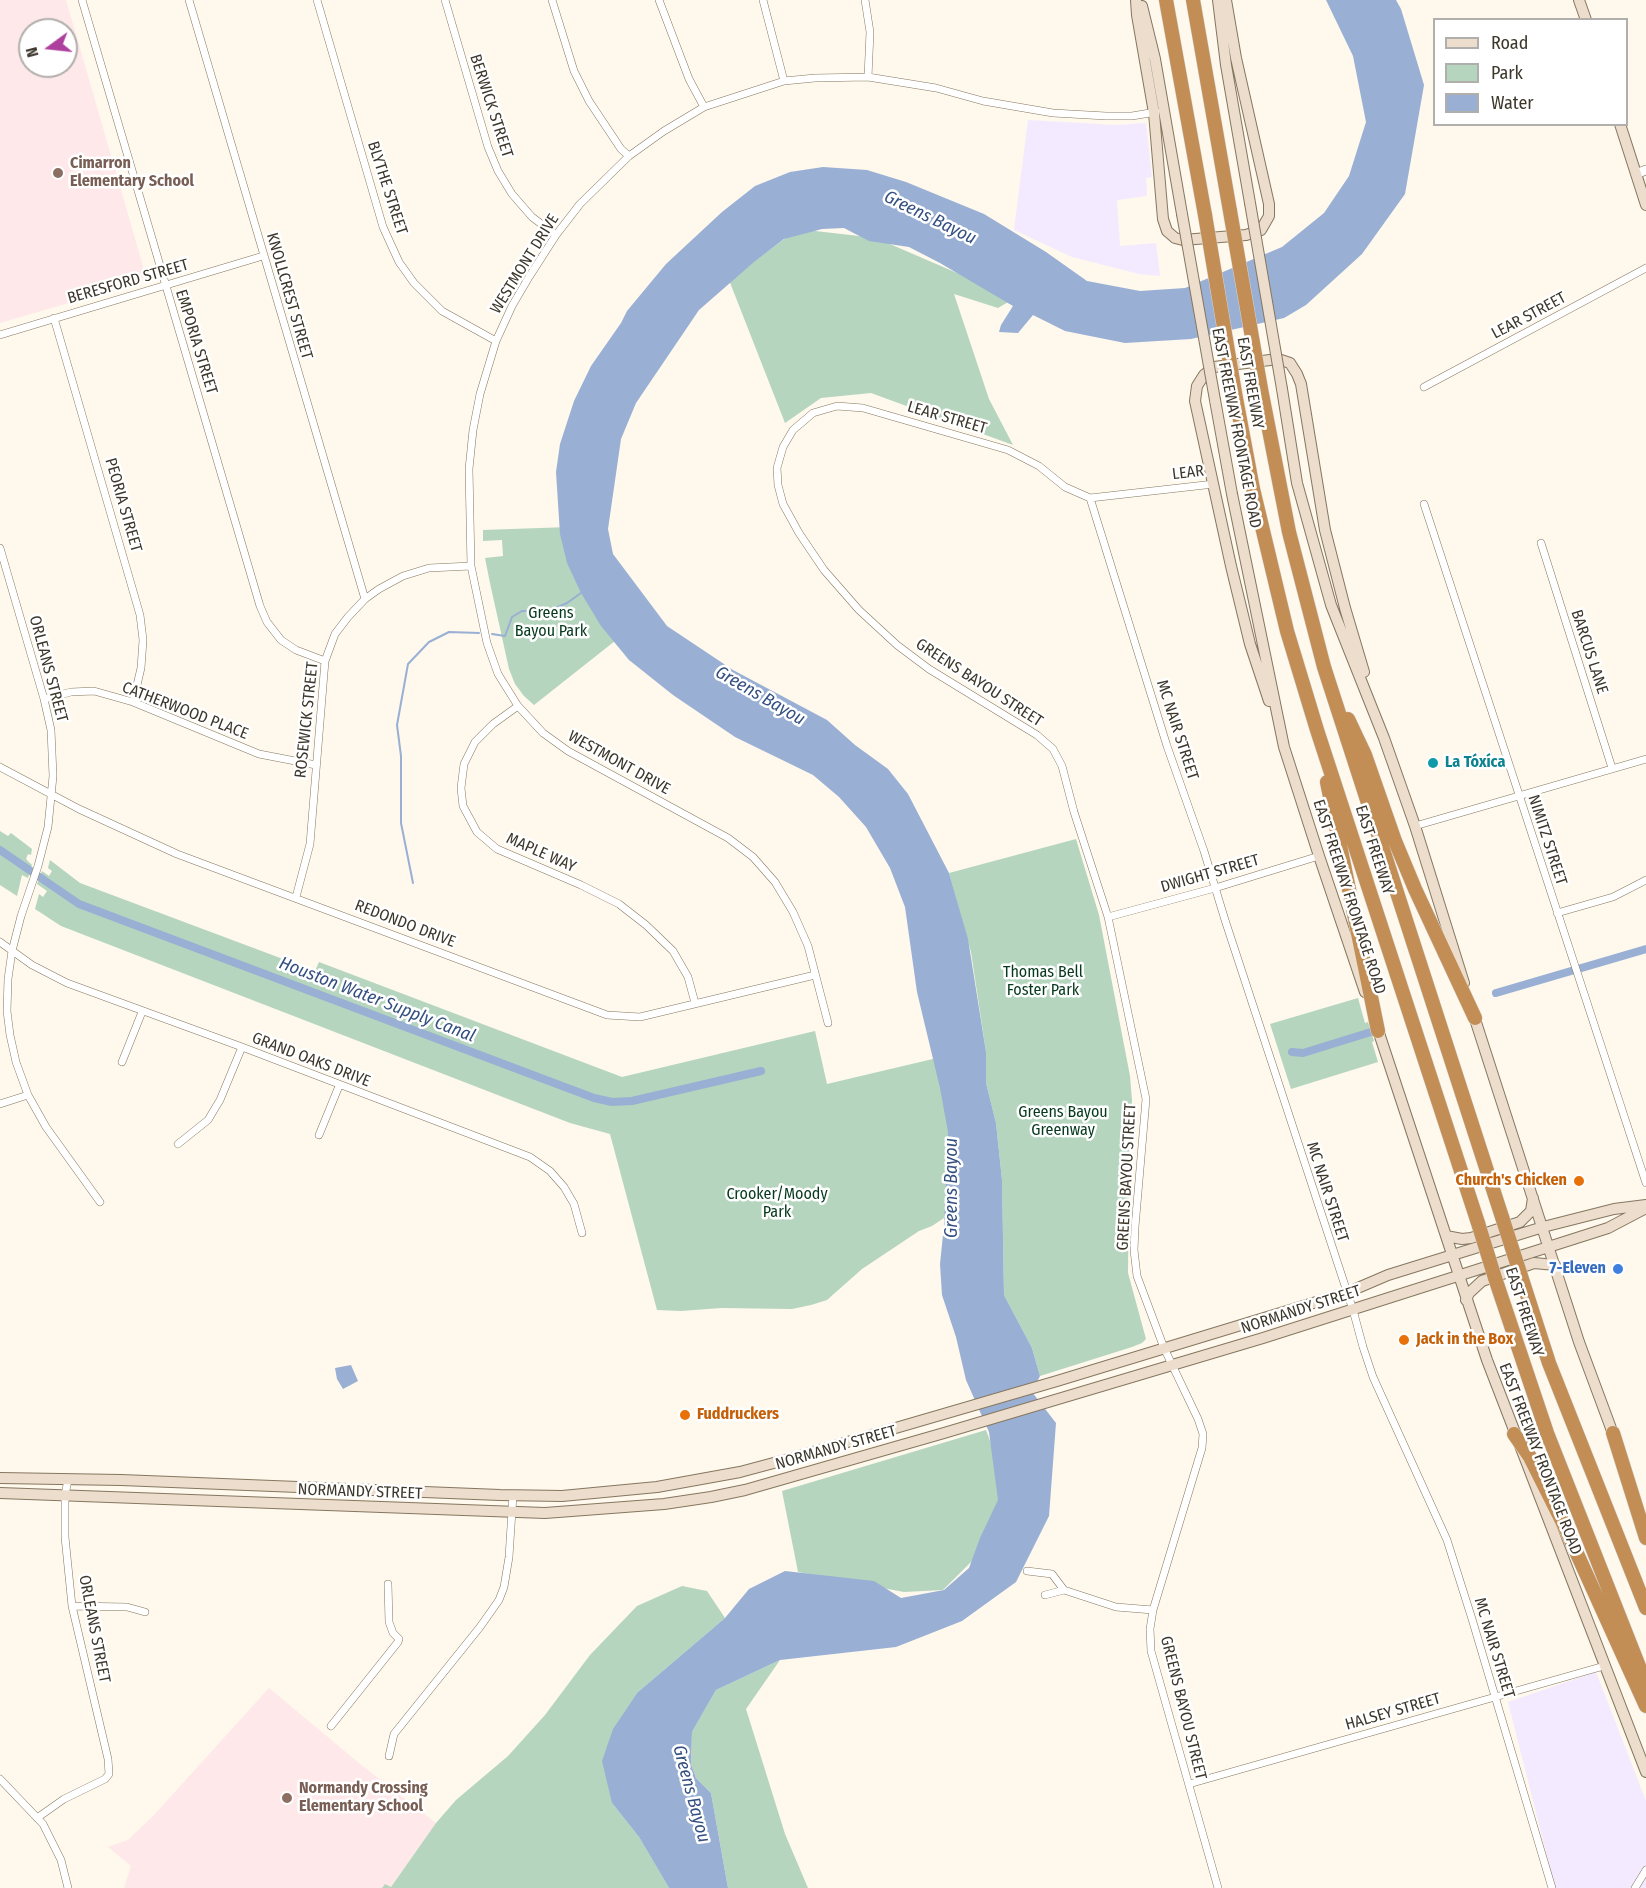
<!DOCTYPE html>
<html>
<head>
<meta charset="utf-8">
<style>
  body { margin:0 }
  #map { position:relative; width:1646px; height:1888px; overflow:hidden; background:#fef8ed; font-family:"Fira Sans Condensed",sans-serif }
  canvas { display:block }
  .legend { position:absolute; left:1433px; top:18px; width:195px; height:108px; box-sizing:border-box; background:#fff; border:2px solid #b1afab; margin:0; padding:8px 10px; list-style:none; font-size:18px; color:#3d372c }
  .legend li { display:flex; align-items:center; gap:12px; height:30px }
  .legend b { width:30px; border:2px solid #b1afab }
  .north { position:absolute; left:18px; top:18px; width:60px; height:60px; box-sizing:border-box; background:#fff; border:2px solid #b1afab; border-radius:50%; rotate:255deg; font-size:16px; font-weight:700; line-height:24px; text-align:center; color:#3d372c }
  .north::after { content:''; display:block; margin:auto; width:21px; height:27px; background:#ae409d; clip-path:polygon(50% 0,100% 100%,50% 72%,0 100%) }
</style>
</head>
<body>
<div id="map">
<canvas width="1646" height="1888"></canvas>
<ul class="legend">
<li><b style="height:8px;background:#edddcc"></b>Road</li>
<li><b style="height:16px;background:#b5d5be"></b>Park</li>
<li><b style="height:16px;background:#99afd4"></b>Water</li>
</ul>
<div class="north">N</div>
</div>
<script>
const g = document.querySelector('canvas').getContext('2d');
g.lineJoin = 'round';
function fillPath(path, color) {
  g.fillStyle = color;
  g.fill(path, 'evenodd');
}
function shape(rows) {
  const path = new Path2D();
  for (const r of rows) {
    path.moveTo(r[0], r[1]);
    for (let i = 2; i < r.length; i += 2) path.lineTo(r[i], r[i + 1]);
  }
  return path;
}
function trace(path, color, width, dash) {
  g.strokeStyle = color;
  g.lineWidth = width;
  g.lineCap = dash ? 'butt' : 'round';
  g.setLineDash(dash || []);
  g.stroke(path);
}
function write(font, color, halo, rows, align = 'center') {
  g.font = font + ' "Fira Sans Condensed",sans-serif';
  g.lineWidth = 5;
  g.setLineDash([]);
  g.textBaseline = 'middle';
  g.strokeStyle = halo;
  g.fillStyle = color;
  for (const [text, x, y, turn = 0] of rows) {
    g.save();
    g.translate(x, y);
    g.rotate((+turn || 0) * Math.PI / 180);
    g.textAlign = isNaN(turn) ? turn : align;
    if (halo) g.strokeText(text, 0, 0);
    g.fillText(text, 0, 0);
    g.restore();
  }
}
const commercial = shape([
  [1028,120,1116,125,1146,123,1152,177,1146,178,1147,196,1117,200,1120,246,1156,243,1160,276,1139,274,1072,257,1014,230],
  [1596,1672,1646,1801,1646,1888,1555,1888,1508,1702]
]);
const education = shape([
  [0,0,66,0,147,280,0,323],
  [30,30,66,30,66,66,30,66],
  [269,1688,360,1764,436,1823,390,1888,385,1884,382,1888,124,1888,131,1866,108,1847,128,1840,154,1815]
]);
const green = shape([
  [798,229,876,238,1015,298,998,308,954,294,989,399,1013,445,871,393,821,398,785,423,729,280],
  [569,527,620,637,534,705,524,696,515,684,509,669,490,583,485,558,503,556,502,540,483,541,483,530],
  [0,831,8,836,11,833,32,849,31,855,28,854,26,859,32,865,28,878,22,875,17,896,0,885],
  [1076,839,1099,915,1130,1076,1132,1100,1129,1156,1128,1273,1146,1339,1142,1343,1132,1347,1040,1376,1032,1348,1004,1295,1002,1180,996,1123,986,1083,986,1052,971,952,949,873],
  [50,860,80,883,315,971,319,962,622,1077,815,1031,827,1084,937,1058,950,1119,950,1214,932,1226,919,1231,862,1269,827,1300,811,1305,792,1309,721,1308,681,1311,657,1310,610,1134,570,1123,61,926,35,909,39,894,43,897,47,891,37,884,42,871,49,876,52,871,48,868],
  [1358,998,1365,1023,1368,1022,1374,1041,1372,1042,1378,1062,1291,1089,1270,1024],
  [986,1430,1002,1473,999,1534,943,1590,904,1592,798,1572,782,1491],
  [682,1586,707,1591,725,1618,638,1692,612,1803,639,1837,669,1888,382,1888,385,1884,391,1887,436,1823,456,1800,508,1756,545,1715,590,1655,637,1606],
  [780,1660,746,1709,785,1834,808,1888,728,1888,711,1793,696,1778,691,1764,692,1732,716,1690]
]);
const water = shape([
  [1326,0,1396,0,1401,9,1424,85,1405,194,1362,254,1306,305,1284,318,1191,339,1125,343,1065,331,1033,315,1018,333,999,332,1001,325,1013,306,940,263,909,247,869,241,844,228,822,229,784,239,754,262,699,310,636,403,621,439,608,529,613,554,667,626,733,670,827,720,855,745,888,769,908,794,949,873,968,939,986,1052,986,1083,996,1123,1002,1180,1004,1295,1032,1348,1040,1376,1032,1392,1056,1423,1049,1516,1016,1582,962,1621,896,1647,780,1660,716,1690,692,1732,691,1764,696,1778,711,1793,728,1888,669,1888,639,1837,612,1803,602,1761,613,1729,638,1692,725,1618,749,1589,785,1571,874,1581,901,1598,944,1590,969,1568,980,1538,998,1500,989,1432,966,1380,956,1337,942,1295,940,1264,944,1225,948,1132,940,1088,917,992,905,907,890,868,866,827,839,797,813,775,735,737,673,695,629,660,601,626,581,593,567,563,560,534,556,472,560,444,574,401,591,366,621,323,627,311,666,264,722,212,755,186,790,172,823,167,867,170,906,182,984,214,1046,252,1087,281,1140,291,1185,288,1282,247,1324,213,1349,176,1366,122,1353,56],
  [351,1365,358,1381,343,1389,337,1379,335,1368]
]);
const stream = shape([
  [492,634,505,636,512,617,522,611,549,611,567,603,581,593],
  [413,883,401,823,401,756,397,725,408,664,429,642,449,632,479,633]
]);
const canal = shape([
  [0,850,79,904,594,1098,612,1102,632,1101,761,1071],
  [1496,993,1646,949],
  [1292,1052,1303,1053,1371,1032]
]);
const minor = shape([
  [82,0,260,606,267,622,281,640,296,650,325,661],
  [189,0,365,599],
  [317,0,383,227,399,262,414,283,442,311,496,341],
  [445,0,488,147,498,171,512,194,532,217,556,235],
  [552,0,574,71,589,101,621,149,629,156],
  [659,0,689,79,704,107],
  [763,0,784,81],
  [865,0,870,32,868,77],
  [54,318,140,615,143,640,141,668,133,702],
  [0,335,263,256],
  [1424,387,1646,268],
  [1214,484,1090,498,1065,487,1039,466,1008,450,863,408,837,406,813,413,793,430,783,447,777,468,778,485,783,504,799,533,824,570,859,610,897,645,929,669,1037,735,1053,749,1062,766,1074,812,1108,917,1146,1099,1135,1227,1134,1250,1137,1276,1164,1348,1198,1419,1203,1434,1202,1448,1153,1610,1150,1629,1151,1651,1218,1888],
  [1090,498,1167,746,1204,851,1225,920,1353,1310,1363,1347,1373,1377,1447,1540,1472,1619,1552,1888],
  [1424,504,1646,1183],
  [1541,543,1612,768],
  [0,548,44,699,51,730,53,776,48,827,38,866,21,916,12,951,8,979,7,1011,10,1035,16,1062,28,1095,46,1127,100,1202],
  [44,699,71,692,94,691,133,702,259,754,316,765],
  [518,706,493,724,475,742,464,764,461,788,463,806,477,832,497,849,581,885,619,904,646,925,673,951,688,977,695,1003],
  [0,767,79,809,177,854,607,1015,640,1017,815,975],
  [1415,826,1646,759],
  [296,897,310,844,325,661,335,634,348,617,365,599,379,589,403,576,429,568,471,566],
  [1557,913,1613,897,1646,880],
  [1108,917,1215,888,1319,856],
  [0,942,32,965,67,983,242,1047,530,1157,550,1171,564,1187,574,1204,582,1233],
  [828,1023,808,946,793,912,775,882,753,857,728,838,568,751,543,733,518,706,498,674,487,643,471,566,469,469,473,430,480,394,496,341,512,306,529,277,556,235,580,204,629,156,664,131,704,107,784,81,815,78,868,77,936,88,983,101,1053,113,1106,116,1132,116,1156,112],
  [122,1062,142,1012],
  [0,1104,28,1095],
  [319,1135,339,1086],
  [178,1144,208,1120,220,1100,242,1047],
  [1027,1571,1052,1574,1064,1590,1116,1607,1153,1610],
  [1045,1595,1064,1590],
  [72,1606,127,1607,145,1612],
  [331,1726,398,1642,399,1639,393,1633,389,1622,388,1584],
  [389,1756,394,1734,480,1627,499,1600,504,1587,509,1557,513,1495],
  [0,1779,43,1824,61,1860,68,1888],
  [1189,1784,1604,1666],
  [37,1818,64,1799,105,1779,109,1774,108,1759,72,1606,65,1537,65,1495,68,1480],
  [1635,1888,1646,1870]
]);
const tertiary = shape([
  [1636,174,1646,170]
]);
const secondary = shape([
  [1136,0,1137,15,1154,113,1163,219,1167,231,1175,238,1183,240,1246,235,1261,230,1269,216,1269,204,1236,58,1226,0],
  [1218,0,1226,65,1250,203],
  [1579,0,1586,20],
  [1142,6,1155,59,1182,214],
  [1620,124,1646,205],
  [1282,389,1297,483,1331,605,1384,738,1415,826,1464,983],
  [1215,400,1232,494,1284,747,1319,856,1365,992],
  [1269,701,1250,644,1231,566,1195,401,1197,386,1204,375,1214,367,1278,359,1290,363,1297,374,1301,384,1325,530,1345,608,1364,672],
  [1473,1013,1579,1342,1615,1439],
  [1376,1024,1487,1360,1646,1772],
  [1446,1236,1462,1239,1471,1238,1520,1222,1531,1211,1533,1198],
  [1466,1300,1469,1293,1482,1281,1534,1263,1555,1265],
  [0,1478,121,1480,500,1495,562,1496,657,1487,740,1472,796,1457,1057,1381,1346,1293,1388,1275,1543,1227,1614,1209,1646,1205],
  [0,1493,545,1513,664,1504,711,1497,745,1490,944,1433,1263,1338,1608,1228,1646,1208]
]);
const motorway = shape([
  [1166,0,1205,215],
  [1193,0,1230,211],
  [1261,389,1289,532,1324,667,1502,1217],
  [1235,393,1253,489,1287,631,1317,730,1478,1223],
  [1348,719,1365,755,1395,841,1415,889,1475,1018],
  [1327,782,1378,1031],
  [1520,1273,1549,1363,1646,1608],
  [1495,1278,1547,1433,1646,1684],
  [1613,1433,1646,1538],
  [1514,1434,1530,1457,1564,1525,1646,1706]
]);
const secondaryBridge = shape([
  [1250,203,1282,389],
  [1182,214,1215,400]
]);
const motorwayBridge = shape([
  [1230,211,1261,389],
  [1205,215,1235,393],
  [1502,1217,1520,1273],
  [1478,1223,1495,1278]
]);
const markers = [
  [58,173,6,"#8d6e63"],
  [1433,763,6,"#0f9aa8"],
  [1579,1181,6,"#e8710a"],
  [1618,1269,6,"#3f7fe0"],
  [1404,1340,6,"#e8710a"],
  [685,1415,6,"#e8710a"],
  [287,1798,6,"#8d6e63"]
];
const streetNames = [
  ["BERWICK STREET",491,106,72],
  ["BLYTHE STREET",387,188,72],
  ["WESTMONT DRIVE",525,264,-58],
  ["BERESFORD STREET",128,282,-16],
  ["KNOLLCREST STREET",289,296,74],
  ["LEAR STREET",1529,316,-28],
  ["EMPORIA STREET",196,342,73],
  ["EAST FREEWAY",1250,383,80],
  ["LEAR STREET",947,418,16],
  ["EAST FREEWAY FRONTAGE ROAD",1236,428,79],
  ["LEAR",1188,473,-7],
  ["PEORIA STREET",123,505,74],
  ["BARCUS LANE",1589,652,72],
  ["ORLEANS STREET",48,669,75],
  ["GREENS BAYOU STREET",979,683,33],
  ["CATHERWOOD PLACE",185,711,21],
  ["ROSEWICK STREET",307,720,-84],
  ["MC NAIR STREET",1177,730,72],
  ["WESTMONT DRIVE",619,763,29],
  ["NIMITZ STREET",1547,840,72],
  ["EAST FREEWAY",1374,850,72],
  ["MAPLE WAY",541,853,24],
  ["DWIGHT STREET",1210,874,-16],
  ["EAST FREEWAY FRONTAGE ROAD",1349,897,72],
  ["REDONDO DRIVE",405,924,21],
  ["GRAND OAKS DRIVE",311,1060,21],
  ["GREENS BAYOU STREET",1127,1177,-87],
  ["MC NAIR STREET",1327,1192,72],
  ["NORMANDY STREET",1301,1310,-18],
  ["EAST FREEWAY",1524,1312,72],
  ["NORMANDY STREET",836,1448,-16],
  ["EAST FREEWAY FRONTAGE ROAD",1540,1459,69],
  ["NORMANDY STREET",360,1492,2],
  ["ORLEANS STREET",94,1629,79],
  ["MC NAIR STREET",1494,1648,73],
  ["GREENS BAYOU STREET",1183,1708,76],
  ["HALSEY STREET",1393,1712,-16]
];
const educationNames = [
  ["Cimarron",70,164],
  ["Elementary School",70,182],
  ["Normandy Crossing",299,1789],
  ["Elementary School",299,1807]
];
const parkNames = [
  ["Greens",551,614],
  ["Bayou Park",551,632],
  ["Thomas Bell",1043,973],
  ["Foster Park",1043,991],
  ["Greens Bayou",1063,1113],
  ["Greenway",1063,1131],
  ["Crooker/Moody",777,1195],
  ["Park",777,1213]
];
const cultureNames = [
  ["La Tóxíca",1445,763]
];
const foodNames = [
  ["Church's Chicken",1567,1181,"right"],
  ["Jack in the Box",1416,1340],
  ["Fuddruckers",697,1415]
];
const shopNames = [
  ["7-Eleven",1606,1269]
];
const waterNames = [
  ["Greens Bayou",930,218,26],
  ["Greens Bayou",760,696,30],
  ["Houston Water Supply Canal",377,1000,21],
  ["Greens Bayou",952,1188,-90],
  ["Greens Bayou",691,1794,75]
];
fillPath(commercial, '#f3eaff');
fillPath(education, '#fee8e9');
fillPath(green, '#b5d5be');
fillPath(water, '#99afd4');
trace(stream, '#99afd4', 2);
trace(canal, '#99afd4', 8);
trace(minor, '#85775f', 8);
trace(tertiary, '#85775f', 10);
trace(secondary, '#85775f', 12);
trace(motorway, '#d8d7d5', 15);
trace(minor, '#fff', 7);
trace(tertiary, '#fff', 9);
trace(secondary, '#edddcc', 10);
trace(motorway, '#c28e56', 14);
trace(secondaryBridge, '#85775f', 12, []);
trace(motorwayBridge, '#d8d7d5', 15, []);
trace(secondaryBridge, '#edddcc', 10);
trace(motorwayBridge, '#c28e56', 14);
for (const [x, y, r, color] of markers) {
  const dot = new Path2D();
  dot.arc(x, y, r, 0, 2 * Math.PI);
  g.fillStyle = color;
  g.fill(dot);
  trace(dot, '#fff', 2);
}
write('16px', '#3d372c', '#fff', streetNames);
write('bold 16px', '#785e54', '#fff', educationNames, 'left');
write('16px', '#06391e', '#fff', parkNames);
write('bold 16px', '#0d838f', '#fff', cultureNames, 'left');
write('bold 16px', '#c56008', '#fff', foodNames, 'left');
write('bold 16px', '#366cbe', '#fff', shopNames, 'right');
write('italic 18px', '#345081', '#fff', waterNames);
</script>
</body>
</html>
